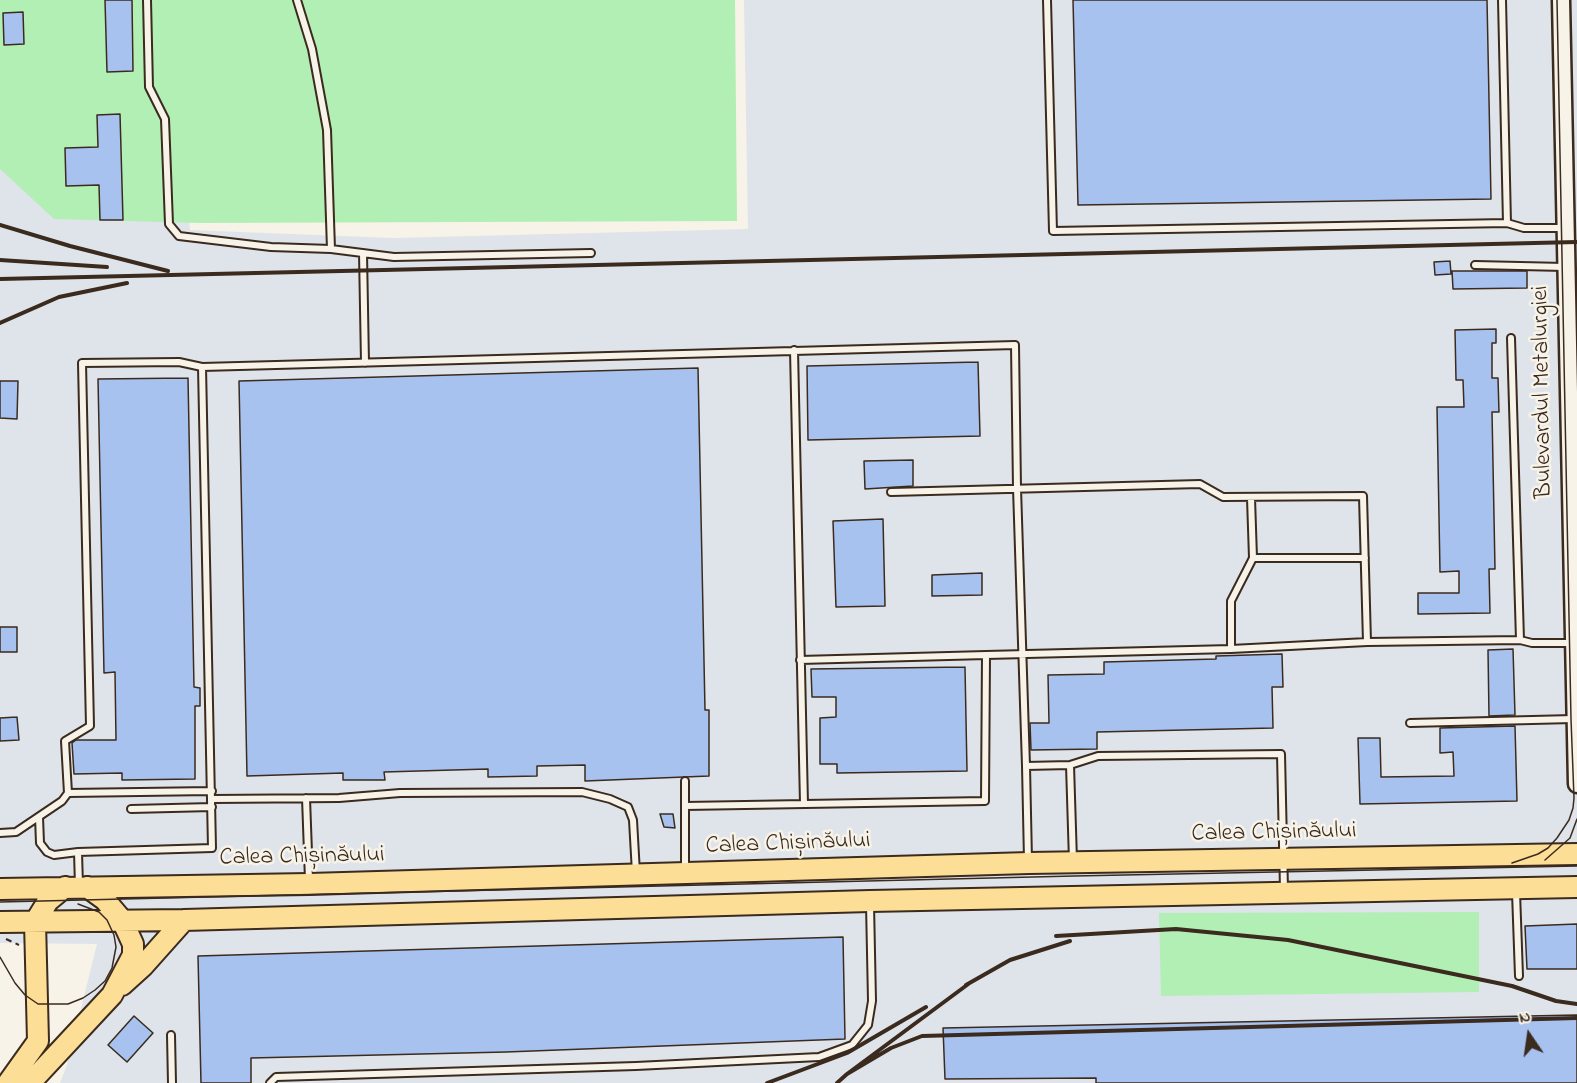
<!DOCTYPE html>
<html>
<head>
<meta charset="utf-8">
<style>
  body { margin:0 }
  #map { position:relative; width:1577px; height:1083px; overflow:hidden; background:#f7f3e8; font-family:"Indie Flower",sans-serif }
  canvas { display:block }
  .north { position:absolute; left:1499px; top:1005px; width:60px; height:60px; -webkit-text-stroke:4px #f7f3e8; paint-order:stroke; rotate:347deg; font-size:16px; font-weight:700; line-height:24px; text-align:center; color:#3b2a1e }
  .north::after { content:''; display:block; margin:auto; width:21px; height:27px; background:#3b2a1e; clip-path:polygon(50% 0,100% 100%,50% 72%,0 100%) }
</style>
</head>
<body>
<div id="map">
<canvas width="1577" height="1083"></canvas>
<div class="north">N</div>
</div>
<script>
const g = document.querySelector('canvas').getContext('2d');
g.lineJoin = 'round';
function fillPath(path, color) {
  g.fillStyle = color;
  g.fill(path, 'evenodd');
}
function shape(rows) {
  const path = new Path2D();
  for (const r of rows) {
    path.moveTo(r[0], r[1]);
    for (let i = 2; i < r.length; i += 2) path.lineTo(r[i], r[i + 1]);
  }
  return path;
}
function trace(path, color, width, dash) {
  g.strokeStyle = color;
  g.lineWidth = width;
  g.lineCap = dash ? 'butt' : 'round';
  g.setLineDash(dash || []);
  g.stroke(path);
}
function write(font, color, halo, rows, align = 'center') {
  g.font = font + ' "Indie Flower",sans-serif';
  g.lineWidth = 5;
  g.setLineDash([]);
  g.textBaseline = 'middle';
  g.strokeStyle = halo;
  g.fillStyle = color;
  for (const [text, x, y, turn = 0] of rows) {
    g.save();
    g.translate(x, y);
    g.rotate((+turn || 0) * Math.PI / 180);
    g.textAlign = isNaN(turn) ? turn : align;
    if (halo) g.strokeText(text, 0, 0);
    g.fillText(text, 0, 0);
    g.restore();
  }
}
const built = shape([
  [0,0,166,0,190,230,393,238,748,229,744,0,1577,0,1577,1083,60,1083,67,1065,97,944,0,943]
]);
const green = shape([
  [0,0,735,0,737,221,199,223,54,219,0,169],
  [1479,912,1479,992,1161,996,1159,913]
]);
const building = shape([
  [105,0,132,0,133,71,107,72,105,0],
  [1073,0,1487,0,1491,199,1078,205,1073,0],
  [23,12,24,44,4,45,3,13,23,12],
  [120,114,123,220,100,220,99,185,66,186,65,148,98,147,97,115,120,114],
  [1450,261,1451,274,1435,275,1434,262,1450,261],
  [1452,271,1527,271,1527,288,1453,289,1452,271],
  [1496,329,1496,343,1492,343,1492,378,1498,378,1499,412,1492,412,1495,569,1489,569,1490,613,1418,614,1418,593,1459,593,1459,571,1440,572,1437,407,1464,407,1463,380,1456,380,1455,330,1496,329],
  [978,362,980,436,808,440,807,366,978,362],
  [698,368,705,710,709,710,709,776,585,781,585,765,537,766,537,776,488,777,488,769,384,772,385,780,343,780,343,773,247,776,239,381,698,368],
  [188,378,194,687,200,688,200,706,195,706,195,779,122,780,122,773,74,774,72,743,76,740,116,740,115,672,104,673,98,379,188,378],
  [0,381,18,381,17,419,0,418,0,381],
  [913,460,913,486,865,489,864,461,913,460],
  [883,519,885,606,836,607,833,521,883,519],
  [982,573,982,595,932,596,932,575,982,573],
  [0,627,17,627,17,652,0,652,0,627],
  [1513,649,1515,715,1489,716,1488,650,1513,649],
  [1282,654,1283,687,1272,687,1273,728,1097,732,1097,749,1031,750,1030,723,1049,723,1048,675,1104,674,1104,662,1216,659,1216,656,1282,654],
  [965,667,967,771,837,773,837,764,820,764,820,718,836,717,836,697,812,697,811,669,965,667],
  [17,717,19,740,0,741,0,718,17,717],
  [1515,726,1517,801,1360,804,1358,738,1380,738,1381,777,1454,776,1453,752,1440,753,1440,728,1515,726],
  [660,814,673,814,675,828,664,827,660,814],
  [1577,924,1577,969,1527,969,1525,926,1577,924],
  [843,937,845,1039,506,1052,251,1058,251,1083,201,1083,198,956,843,937],
  [1577,1015,1577,1083,1096,1083,1096,1078,945,1079,943,1028,1577,1015],
  [134,1016,153,1033,127,1062,108,1045,134,1016]
]);
const path = shape([
  [6,939,19,945]
]);
const lane = shape([
  [147,0,149,87,165,119,169,224,179,236,271,247,331,249,394,257,591,253],
  [297,0,312,49,327,130,331,249],
  [1047,0,1053,231,1507,223,1524,228,1564,228],
  [1502,0,1507,223],
  [363,253,365,363],
  [1475,265,1565,267],
  [1511,338,1520,640],
  [794,350,804,804],
  [202,367,1015,345,1017,488,1026,766],
  [891,492,1200,484,1223,497,1363,496,1367,642],
  [1253,558,1365,558],
  [1231,649,1231,601,1253,558,1251,498],
  [800,660,986,655],
  [1410,723,1573,719],
  [1070,765,1073,861],
  [68,793,212,791],
  [306,798,309,880],
  [212,799,339,798,400,793,582,792,610,799,628,807,633,820,636,873],
  [685,806,985,801,986,655,1231,649,1367,642,1520,640,1532,643,1572,643],
  [131,809,212,807],
  [39,817,40,843,47,852,54,855,78,852],
  [0,833,16,832,62,801,68,793,65,741,90,726,82,363,179,362,202,367,212,848,78,852,79,886],
  [1028,860,1026,766,1070,765,1098,756,1281,754,1284,890],
  [685,869,685,781],
  [1516,892,1519,976],
  [171,1035,172,1083],
  [270,1083,276,1077,636,1066,819,1057,852,1045,868,1025,872,1001,870,904]
]);
const secondary = shape([
  [1561,0,1577,784]
]);
const primary = shape([
  [0,889,309,884,1029,863,1577,854],
  [0,922,184,920,870,901,1577,887],
  [122,985,143,966,184,920],
  [8,1083,38,1041,35,922,48,901,65,887],
  [30,1083,112,995,133,955,133,944,122,920,105,900,87,887]
]);
const tram = shape([
  [1545,860,1570,838,1577,819],
  [1512,863,1538,854,1548,848,1557,838,1569,820,1573,808,1574,798,1571,719,1557,0],
  [0,902,1074,876,1577,866],
  [0,957,15,983,25,995,38,1004,68,1004,83,998,95,990,105,981,112,968,116,947,114,935,107,920,99,912,78,904]
]);
const rail = shape([
  [0,225,70,246,168,271],
  [0,260,107,267],
  [0,279,1577,242],
  [0,323,59,297,127,283],
  [1056,936,1176,929,1288,940,1512,986,1556,1001,1577,1004],
  [971,982,847,1074,891,1048,922,1036,1577,1018],
  [966,985,1010,960,1070,941],
  [767,1083,847,1053,926,1007],
  [837,1083,847,1074]
]);
const streetNames = [
  ["Bulevardul Metalurgiei",1544,392,-91],
  ["Calea Chișinăului",1274,834,-1],
  ["Calea Chișinăului",788,845,-2],
  ["Calea Chișinăului",302,858,-1]
];
fillPath(built, '#dfe4ea');
fillPath(green, '#b2efb5');
fillPath(building, '#a8c2ef');
trace(building, '#3b2a1e', 1.5);
trace(lane, '#3b2a1e', 10);
trace(secondary, '#3b2a1e', 21);
trace(primary, '#3b2a1e', 24);
trace(path, '#3b2a1e', 2, [6, 4.5]);
trace(lane, '#f7f3e8', 6);
trace(secondary, '#f7f3e8', 16);
trace(primary, '#fdde96', 20);
trace(tram, '#3b2a1e', 1.5);
trace(rail, '#3b2a1e', 4);
write('24px', '#3b2a1e', '#f7f3e8', streetNames);
</script>
</body>
</html>
